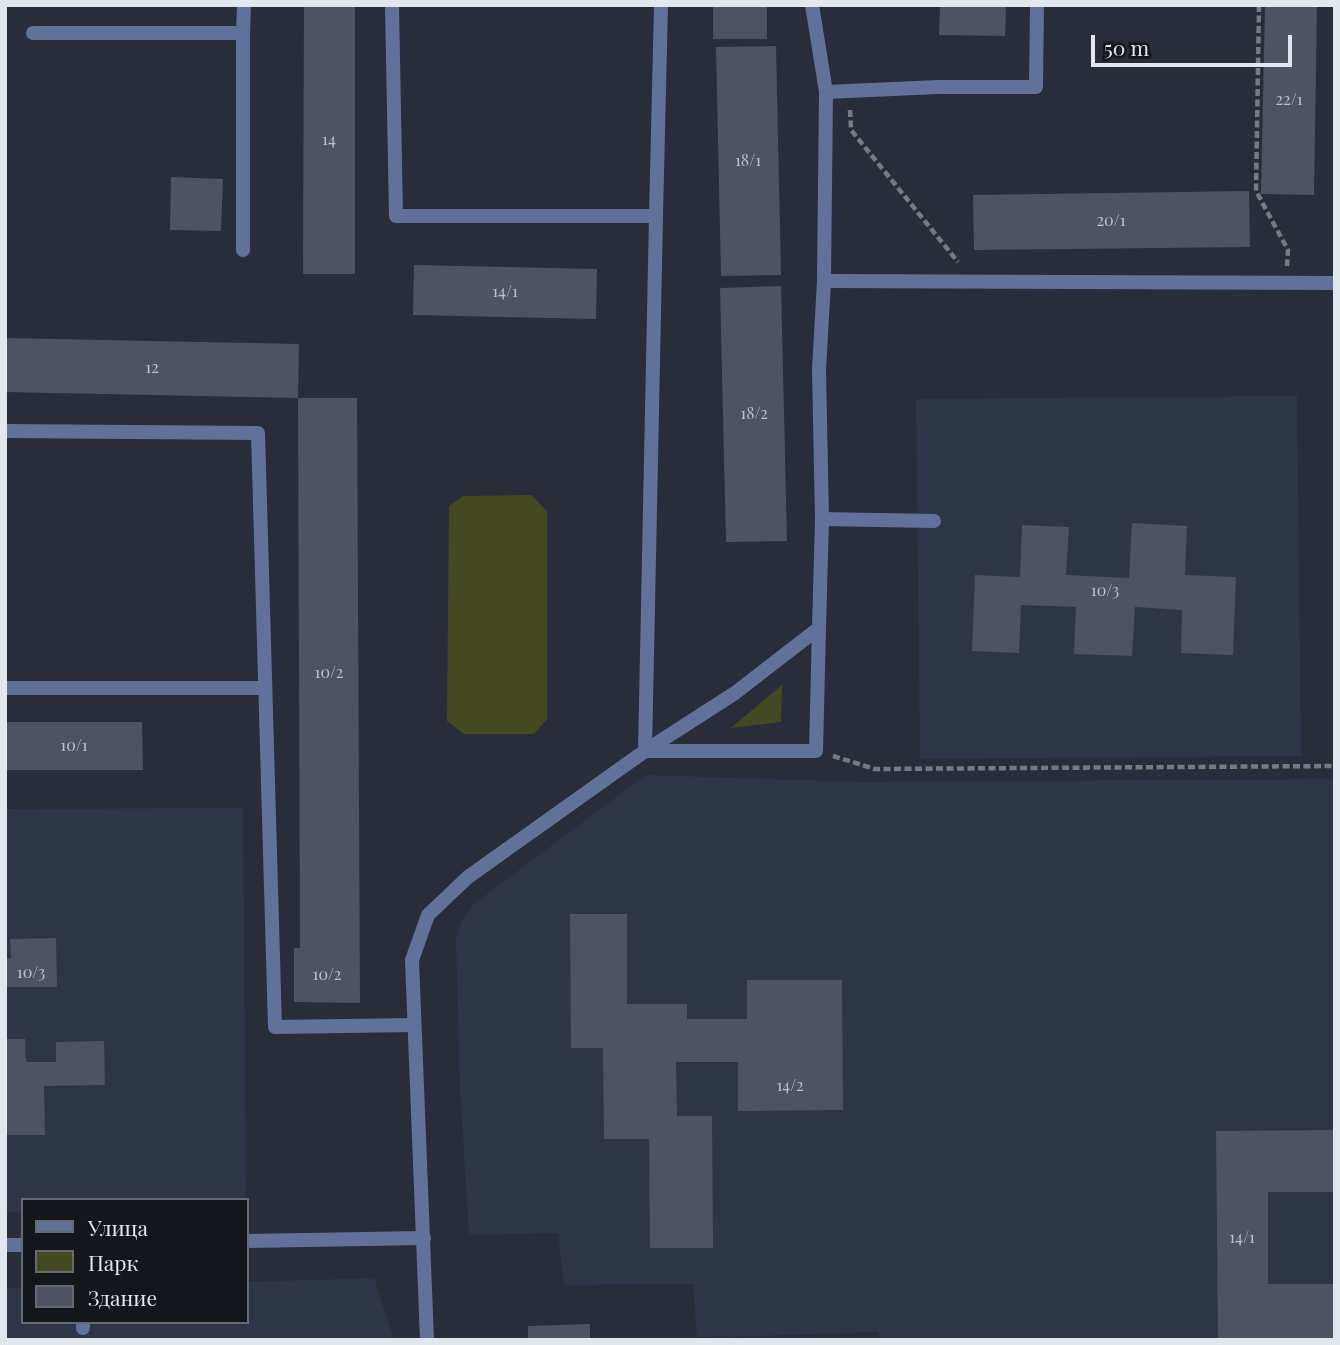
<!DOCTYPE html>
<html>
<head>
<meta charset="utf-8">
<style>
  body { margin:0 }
  #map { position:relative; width:1340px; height:1345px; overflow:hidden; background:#282d39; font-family:"Playfair Display",serif }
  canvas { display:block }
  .frame { position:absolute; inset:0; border:7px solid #e2e6ed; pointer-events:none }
  .legend { position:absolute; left:21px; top:1198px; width:228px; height:126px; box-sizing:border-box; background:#13161b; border:2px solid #66696f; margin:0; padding:9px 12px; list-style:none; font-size:21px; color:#e2e6ed }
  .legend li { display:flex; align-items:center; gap:14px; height:35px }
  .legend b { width:35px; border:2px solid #66696f }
  .scale { position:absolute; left:1091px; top:35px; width:201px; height:32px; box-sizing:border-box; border:4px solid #e2e6ed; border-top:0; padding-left:9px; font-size:21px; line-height:24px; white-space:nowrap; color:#e2e6ed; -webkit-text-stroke:5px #13161b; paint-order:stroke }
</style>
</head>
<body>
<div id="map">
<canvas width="1340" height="1345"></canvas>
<div class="frame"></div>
<ul class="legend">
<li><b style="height:9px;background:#61729a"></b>Улица</li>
<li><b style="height:19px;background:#454921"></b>Парк</li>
<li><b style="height:19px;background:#4d5360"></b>Здание</li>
</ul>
<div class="scale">50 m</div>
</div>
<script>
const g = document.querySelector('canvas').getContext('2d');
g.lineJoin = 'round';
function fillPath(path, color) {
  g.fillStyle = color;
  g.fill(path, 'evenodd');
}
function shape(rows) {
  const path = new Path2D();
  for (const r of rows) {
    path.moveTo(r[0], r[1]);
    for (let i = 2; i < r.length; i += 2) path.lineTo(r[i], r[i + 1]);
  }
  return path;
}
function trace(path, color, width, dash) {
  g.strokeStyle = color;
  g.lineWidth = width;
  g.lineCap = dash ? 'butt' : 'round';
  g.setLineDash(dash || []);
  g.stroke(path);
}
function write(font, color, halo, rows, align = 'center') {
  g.font = font + ' "Playfair Display",serif';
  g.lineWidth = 7;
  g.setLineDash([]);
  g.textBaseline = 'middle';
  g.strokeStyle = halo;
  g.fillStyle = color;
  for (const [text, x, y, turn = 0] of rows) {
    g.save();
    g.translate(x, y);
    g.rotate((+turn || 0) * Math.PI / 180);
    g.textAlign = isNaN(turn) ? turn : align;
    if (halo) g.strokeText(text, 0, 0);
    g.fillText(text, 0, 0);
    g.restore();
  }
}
const built = shape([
  [1297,396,1301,756,920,759,916,399],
  [646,775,861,782,1335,779,1335,1340,881,1340,878,1332,697,1338,693,1284,564,1285,558,1233,469,1235,460,1088,456,939,461,922,474,904],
  [243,808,246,1200,23,1200,23,1212,5,1212,5,809],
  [374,1278,394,1340,5,1340,5,1288,23,1288,23,1322,247,1322,247,1282]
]);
const green = shape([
  [532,495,547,512,547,719,534,734,464,734,447,721,449,506,463,496],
  [782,685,781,722,731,728]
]);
const building = shape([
  [304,5,355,5,355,274,303,274],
  [713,5,767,5,767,39,713,39],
  [940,5,1006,5,1005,36,939,35],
  [1265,5,1317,5,1314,195,1261,194],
  [776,46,781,275,721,276,716,47],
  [171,177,223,179,221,231,170,230],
  [1249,191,1250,247,974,250,973,195],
  [414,265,597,269,596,319,413,315],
  [781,286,787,541,726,542,720,288],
  [5,338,299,344,298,398,5,392],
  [298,398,357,398,360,1003,294,1002,294,948,300,948],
  [1132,523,1187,526,1185,575,1236,577,1233,655,1181,653,1182,610,1135,607,1132,656,1074,654,1076,607,1021,605,1019,653,972,651,975,575,1020,577,1022,525,1069,527,1066,575,1129,578],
  [5,722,142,722,143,770,5,770],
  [570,914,627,914,627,1004,687,1004,687,1019,747,1019,747,980,842,980,843,1110,738,1111,738,1062,676,1062,677,1116,712,1116,713,1248,650,1248,649,1139,604,1139,603,1048,571,1048],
  [56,938,57,987,5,987,5,959,11,958,10,939],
  [5,1039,25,1039,26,1062,56,1062,56,1042,104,1041,105,1085,44,1086,45,1135,5,1135],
  [1335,1130,1335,1192,1268,1192,1268,1284,1335,1284,1335,1340,1218,1340,1216,1131],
  [590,1324,590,1340,528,1340,528,1326]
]);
const path = shape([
  [1259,5,1256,191,1288,250,1287,266],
  [850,110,851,130,958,262],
  [833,756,875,769,1335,766]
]);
const lane = shape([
  [392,5,396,216,656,216,661,5],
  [33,33,243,33,244,5],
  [826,92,938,87,1036,87,1037,5],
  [243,250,243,33],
  [824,281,1335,283],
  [5,431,258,433,275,1027,414,1025],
  [822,519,934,521],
  [5,688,265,688],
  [645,751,656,216],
  [247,1241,424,1238],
  [5,1245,23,1245],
  [83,1322,83,1328]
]);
const street = shape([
  [646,751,816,751,819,628],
  [427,1340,412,960,428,915,468,877,645,751,735,693,819,628,822,519,819,370,824,281,826,92,812,5]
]);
const numberNames = [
  ["22/1",1289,100],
  ["14",329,140],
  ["18/1",748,161],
  ["20/1",1111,221],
  ["14/1",505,292],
  ["12",152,368],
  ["18/2",754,414],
  ["10/3",1105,591],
  ["10/2",329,673],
  ["10/1",74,746],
  ["10/3",31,973],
  ["10/2",327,975],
  ["14/2",790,1086],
  ["14/1",1242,1238]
];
fillPath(built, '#2e3547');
fillPath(green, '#454921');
fillPath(building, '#4d5360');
trace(path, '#767a84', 4.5, [7, 3.5]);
trace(lane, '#61729a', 14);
trace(street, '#61729a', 14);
write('16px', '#bdc1ca', null, numberNames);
</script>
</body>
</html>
